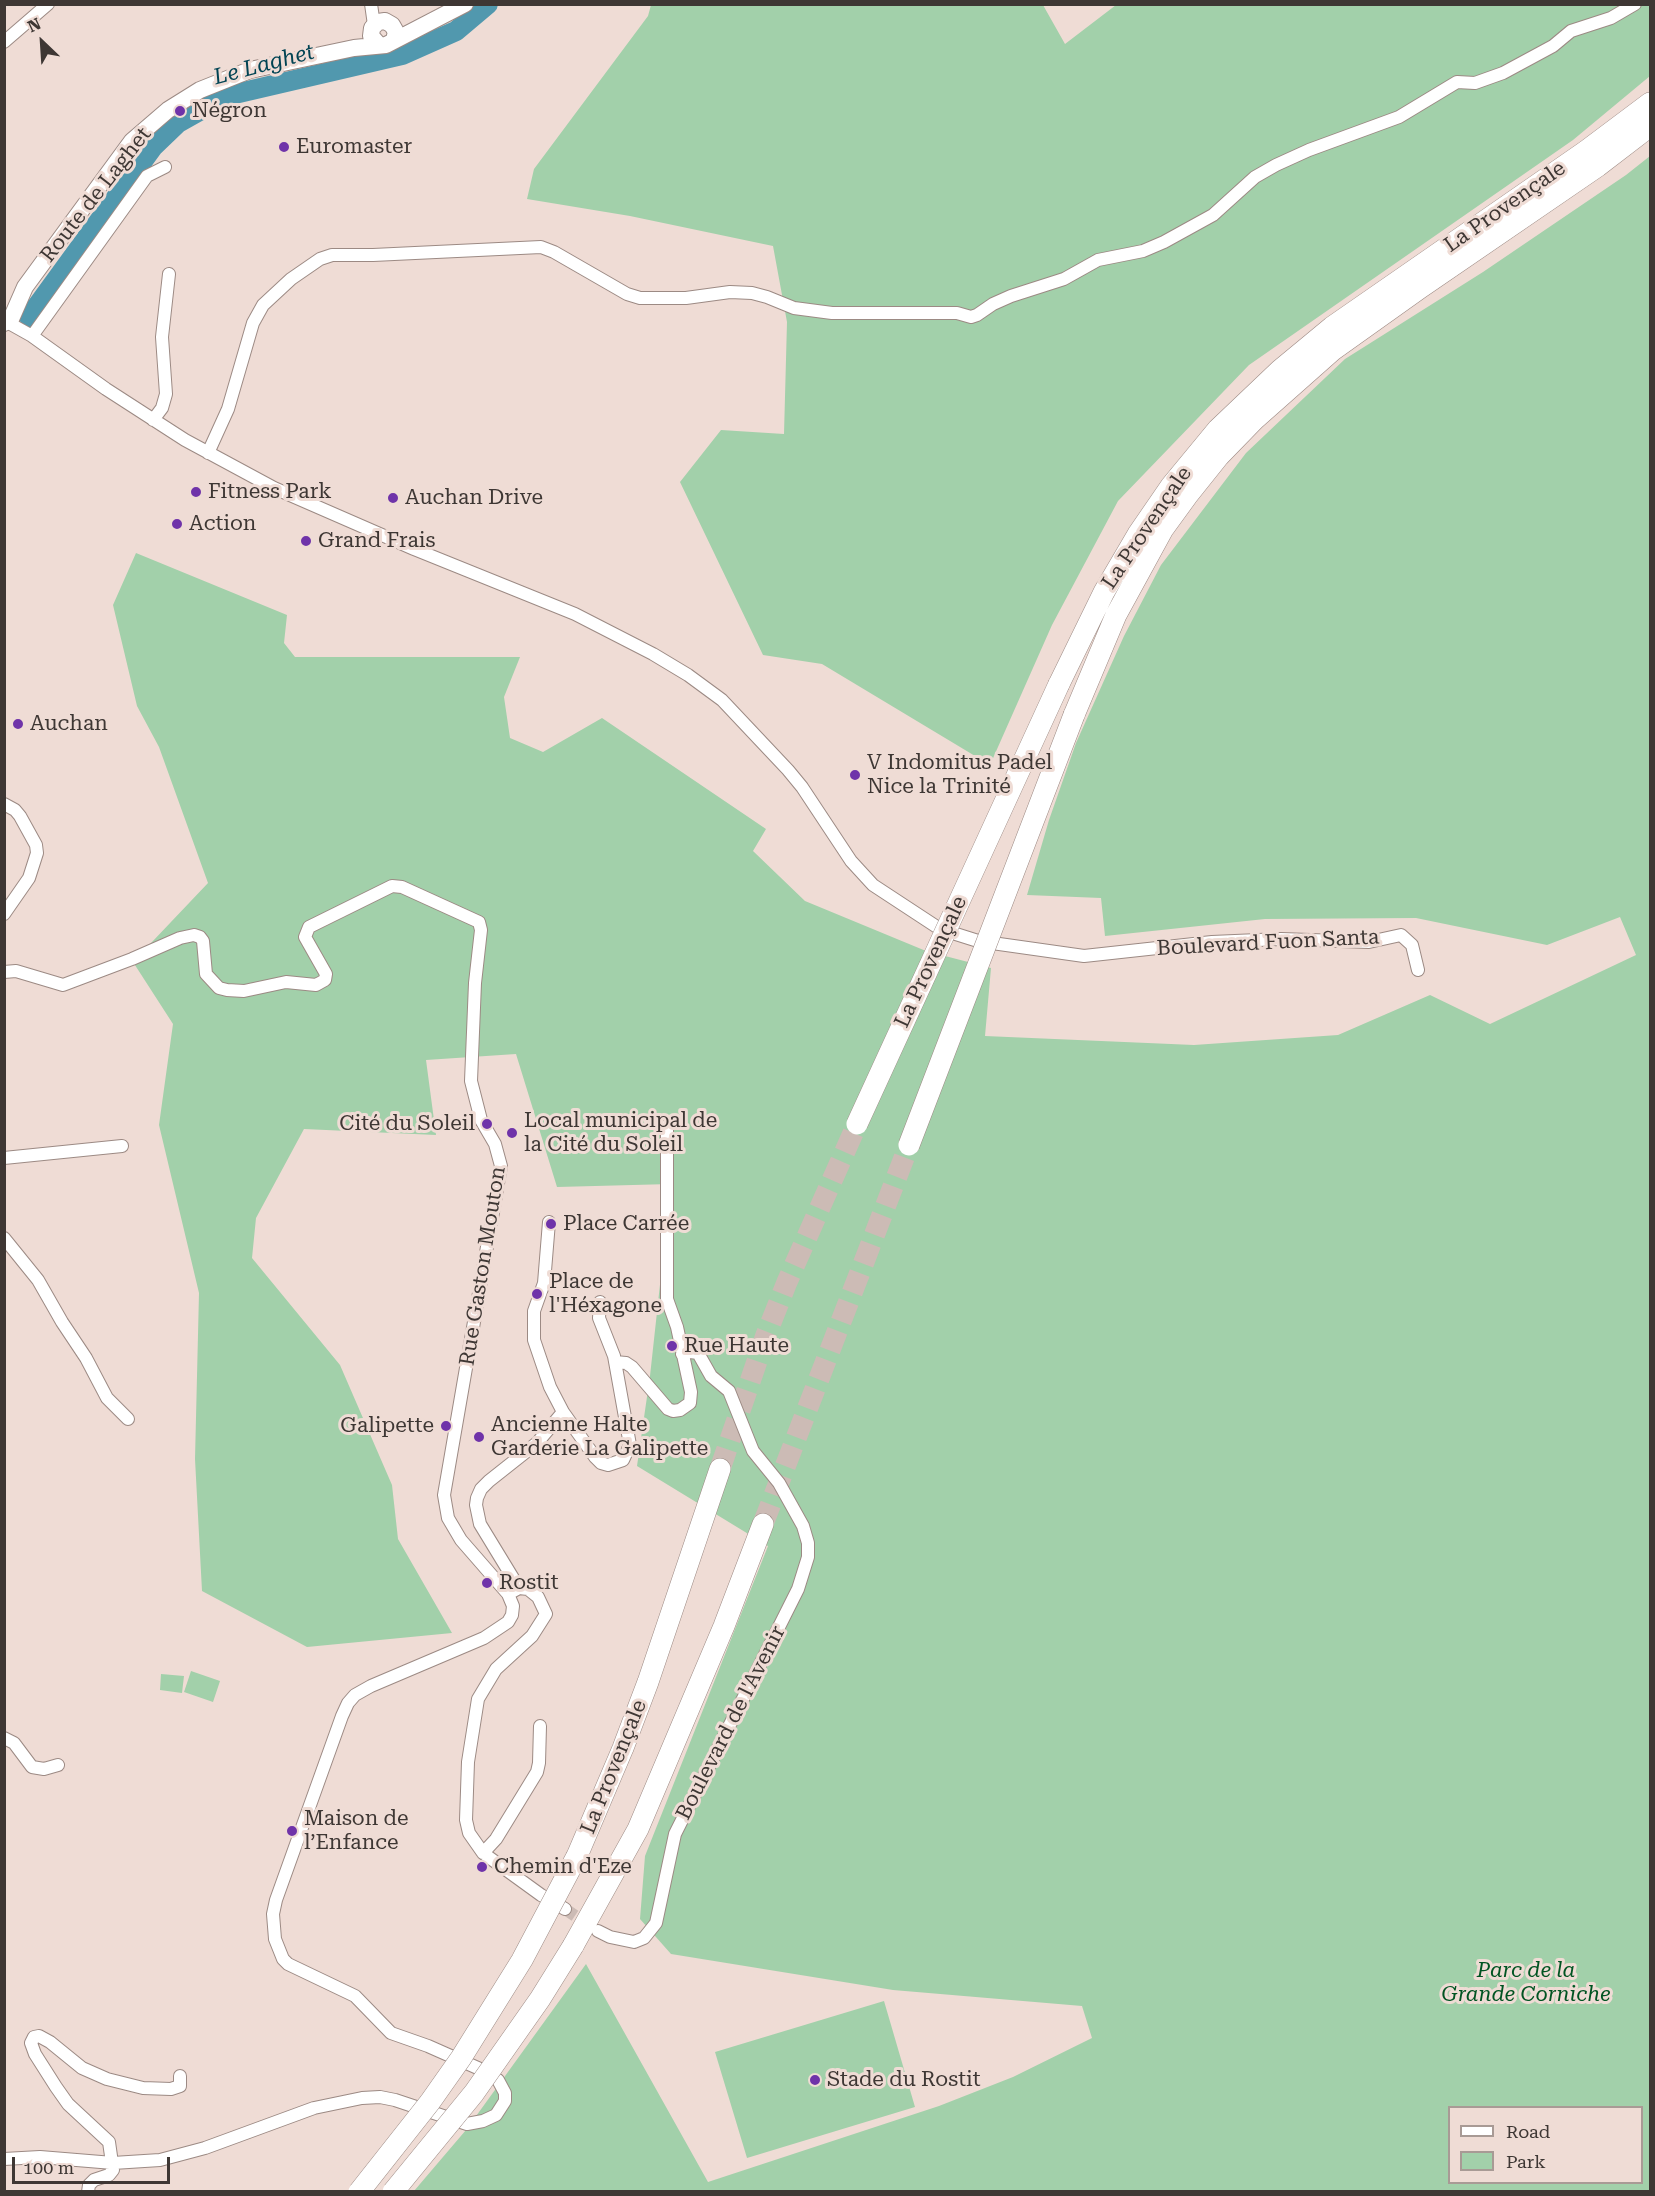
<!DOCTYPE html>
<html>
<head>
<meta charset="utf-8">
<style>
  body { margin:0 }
  #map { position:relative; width:1655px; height:2196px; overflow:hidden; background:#efdcd5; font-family:"Roboto Serif",serif }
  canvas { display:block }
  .frame { position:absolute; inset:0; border:6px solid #3e3734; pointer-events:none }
  .legend { position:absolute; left:1448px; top:2106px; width:195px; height:78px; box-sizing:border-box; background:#efdcd5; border:2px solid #a89a95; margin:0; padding:8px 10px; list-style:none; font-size:18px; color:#3e3734 }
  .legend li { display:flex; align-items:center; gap:12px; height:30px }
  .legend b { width:30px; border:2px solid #a89a95 }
  .north { position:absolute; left:12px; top:12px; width:60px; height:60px; -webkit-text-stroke:4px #efdcd5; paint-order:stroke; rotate:335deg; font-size:16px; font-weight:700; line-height:24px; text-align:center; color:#3e3734 }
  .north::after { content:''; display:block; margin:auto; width:21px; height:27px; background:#3e3734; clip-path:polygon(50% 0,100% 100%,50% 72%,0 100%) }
  .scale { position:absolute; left:12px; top:2157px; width:158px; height:27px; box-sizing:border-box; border:3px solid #3e3734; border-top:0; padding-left:8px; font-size:18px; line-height:21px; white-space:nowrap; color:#3e3734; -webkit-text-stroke:4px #efdcd5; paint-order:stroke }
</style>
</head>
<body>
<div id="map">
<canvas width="1655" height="2196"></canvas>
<div class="frame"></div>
<ul class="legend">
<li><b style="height:8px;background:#fff"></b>Road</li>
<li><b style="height:16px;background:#a2d0aa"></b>Park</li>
</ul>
<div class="north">N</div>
<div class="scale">100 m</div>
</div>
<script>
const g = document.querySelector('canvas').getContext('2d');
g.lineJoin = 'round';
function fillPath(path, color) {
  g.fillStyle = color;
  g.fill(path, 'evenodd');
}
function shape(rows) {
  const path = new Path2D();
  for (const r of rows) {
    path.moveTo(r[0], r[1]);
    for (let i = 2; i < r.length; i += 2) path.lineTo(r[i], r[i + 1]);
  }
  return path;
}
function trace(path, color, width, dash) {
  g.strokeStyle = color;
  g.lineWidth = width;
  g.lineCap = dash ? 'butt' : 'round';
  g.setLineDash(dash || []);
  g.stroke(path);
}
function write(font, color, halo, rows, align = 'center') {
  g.font = font + ' "Roboto Serif",serif';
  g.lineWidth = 6;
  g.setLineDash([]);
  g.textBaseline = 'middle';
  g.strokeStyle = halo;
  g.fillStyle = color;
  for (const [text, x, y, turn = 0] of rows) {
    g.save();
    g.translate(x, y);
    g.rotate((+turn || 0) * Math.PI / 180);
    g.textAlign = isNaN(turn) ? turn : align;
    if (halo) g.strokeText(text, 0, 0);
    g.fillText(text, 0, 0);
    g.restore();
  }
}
const green = shape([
  [651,5,1043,5,1065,44,1116,5,1650,5,1650,76,1573,140,1249,365,1118,501,1052,625,990,765,822,664,763,655,680,482,721,430,784,434,787,322,773,246,630,216,527,199,534,169,648,16],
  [1650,156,1650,2191,414,2191,466,2130,586,1964,708,2182,939,2106,1013,2077,1092,2038,1082,2006,893,1990,671,1954,640,1919,645,1856,768,1546,637,1466,650,1376,671,1184,557,1187,516,1054,426,1060,436,1135,304,1129,256,1218,252,1258,340,1365,392,1485,398,1539,452,1633,307,1647,202,1591,195,1459,199,1293,159,1125,173,1024,133,962,208,883,159,747,137,706,113,605,136,553,287,615,284,643,295,657,520,657,504,697,510,738,543,752,602,718,766,829,753,851,805,901,926,951,991,968,985,1036,1194,1045,1338,1035,1430,995,1490,1024,1636,955,1620,917,1547,945,1416,918,1265,919,1105,936,1101,898,1027,895,1049,820,1076,743,1124,636,1161,565,1246,453,1345,359,1483,272,1626,175],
  [1450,2108,1642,2108,1642,2182,1450,2182],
  [191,1671,220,1681,213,1702,184,1692],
  [161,1674,184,1676,182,1693,160,1690],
  [884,2001,915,2107,747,2158,715,2052]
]);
const river = shape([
  [29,317,153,147,178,123,226,96,402,55,456,31,488,4]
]);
const streetTunnel = shape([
  [565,1909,589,1925]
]);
const highwayTunnel = shape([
  [720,1469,766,1335,787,1282,857,1124],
  [763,1524,909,1145]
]);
const street = shape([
  [371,4,374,25],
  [4,42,48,4],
  [7,322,32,336,106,389,185,440,274,488,414,549,575,614,653,654,688,675,722,700,788,770,802,787,851,861,873,885,940,929,978,941,1084,956,1212,942,1281,939,1369,942,1401,935,1412,945,1418,970],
  [32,336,147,176,165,167],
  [153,420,162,408,166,394,162,337,169,274],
  [208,453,228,409,253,323,263,305,291,279,320,259,332,255,373,255,541,247,554,252,627,294,640,298,686,298,730,292,752,293,767,297,794,308,832,313,957,313,971,317,977,315,993,304,1011,296,1064,279,1098,260,1143,251,1164,242,1213,215,1255,177,1276,165,1309,150,1399,117,1457,82,1475,83,1503,73,1553,46,1571,31,1611,18,1635,4],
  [4,804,15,810,20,816,36,845,37,853,29,878,4,914],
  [4,972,16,971,63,985,132,959,180,938,194,935,200,937,203,941,206,974,219,988,227,990,244,991,286,982,316,985,325,980,326,974,305,937,309,927,392,886,402,887,479,922,481,930,475,983,471,1081,481,1120,495,1144,501,1166,444,1495,448,1518,461,1540,508,1594,513,1606,512,1615,508,1622,484,1638,371,1686,355,1695,348,1703,342,1716,276,1900,273,1914,275,1939,283,1959,288,1964,355,1996,391,2033,428,2046,480,2069,498,2080,505,2093,505,2101,496,2115,483,2121,467,2124,395,2100,380,2097,362,2098,314,2108,205,2148,160,2160,113,2163,40,2157,4,2159],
  [4,1158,122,1146],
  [549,1222,544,1283,534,1311,534,1340,550,1387,563,1412,595,1457,601,1463,608,1465,623,1460,630,1445,614,1356,599,1318,600,1302],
  [4,1238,38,1280,62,1322,86,1358,107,1398,128,1419],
  [615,1362,626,1363,632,1367,668,1409,673,1411,680,1410,690,1403,691,1392,677,1327,667,1299,667,1126],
  [519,1588,480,1524,476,1505,477,1498,481,1489,489,1481,537,1443,563,1412],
  [508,1594,519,1588,528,1589,538,1597,546,1614,532,1636,496,1669,478,1699,468,1762,466,1820,469,1833,483,1853,541,1895,565,1909],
  [4,1738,14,1743,32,1767,44,1769,58,1765],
  [483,1853,496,1839,537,1772,539,1763,540,1726],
  [598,1931,610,1937,634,1942,644,1938,656,1923,675,1834,798,1589,808,1557,808,1543,803,1526,779,1483,753,1451,729,1391,711,1376,698,1353,690,1352,682,1354],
  [88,2192,89,2185,94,2180,109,2175,113,2170,109,2142,68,2104,56,2087,35,2054,31,2043,34,2037,39,2036,50,2042,82,2068,107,2079,143,2088,171,2089,180,2086,180,2076]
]);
const secondary = shape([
  [379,45,371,36,372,28,378,22,385,21,392,25,396,32,394,40],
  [4,323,11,319,25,287,132,141,168,110,200,90,250,70,354,48,386,45,465,4]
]);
const highway = shape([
  [1059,684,1104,592,1138,534,1171,486,1218,429,1280,370,1332,327,1586,151,1650,103],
  [1074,715,1116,615,1163,529,1187,496,1219,456,1254,420,1333,350,1420,288,1598,166,1650,126],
  [577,1856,623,1748,648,1682,720,1469],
  [573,1946,638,1829,724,1626,763,1524]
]);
const highwayBridge = shape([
  [857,1124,1059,684],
  [909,1145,1074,715],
  [359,2192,430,2102,461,2058,522,1960,577,1856],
  [393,2192,474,2093,540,1999,573,1946]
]);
const markers = [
  [180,111,6,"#6f33a9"],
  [284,147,6,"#6f33a9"],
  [196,492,6,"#6f33a9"],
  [393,498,6,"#6f33a9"],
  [177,524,6,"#6f33a9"],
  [306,541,6,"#6f33a9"],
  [18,724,6,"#6f33a9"],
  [855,775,6,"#6f33a9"],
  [487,1124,6,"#6f33a9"],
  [512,1133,6,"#6f33a9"],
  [551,1224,6,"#6f33a9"],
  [537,1294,6,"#6f33a9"],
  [672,1346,6,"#6f33a9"],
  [446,1426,6,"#6f33a9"],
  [479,1437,6,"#6f33a9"],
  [487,1583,6,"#6f33a9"],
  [292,1831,6,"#6f33a9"],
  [482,1867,6,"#6f33a9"],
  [815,2080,6,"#6f33a9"]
];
const poiNames = [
  ["Négron",192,111],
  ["Euromaster",296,147],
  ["Fitness Park",208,492],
  ["Auchan Drive",405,498],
  ["Action",189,524],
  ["Grand Frais",318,541],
  ["Auchan",30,724],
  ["V Indomitus Padel",867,763],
  ["Nice la Trinité",867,787],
  ["Local municipal de",524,1121],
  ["la Cité du Soleil",524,1145],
  ["Cité du Soleil",475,1124,"right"],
  ["Place Carrée",563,1224],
  ["Place de",549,1282],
  ["l'Héxagone",549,1306],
  ["Rue Haute",684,1346],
  ["Ancienne Halte",491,1425],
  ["Garderie La Galipette",491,1449],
  ["Galipette",434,1426,"right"],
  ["Rostit",499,1583],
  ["Maison de",304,1819],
  ["l’Enfance",304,1843],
  ["Chemin d'Eze",494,1867],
  ["Stade du Rostit",827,2080]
];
const streetNames = [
  ["Route de Laghet",96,195,-52],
  ["La Provençale",1505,207,-35],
  ["La Provençale",1147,528,-56],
  ["Boulevard Fuon Santa",1268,943,-3],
  ["La Provençale",931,962,-65],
  ["Rue Gaston Mouton",483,1266,-81],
  ["Boulevard de l'Avenir",731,1723,-63],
  ["La Provençale",614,1767,-68]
];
const parkNames = [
  ["Parc de la",1526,1971],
  ["Grande Corniche",1526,1995]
];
const waterNames = [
  ["Le Laghet",264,65,-15]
];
fillPath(green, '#a2d0aa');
trace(river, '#5198ae', 20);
trace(streetTunnel, '#ccbbb5', 12, [12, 6]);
trace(highwayTunnel, '#ccbbb5', 21, [21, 10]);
trace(street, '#9c8a84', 14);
trace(secondary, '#9c8a84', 18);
trace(highway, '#9c8a84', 22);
trace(street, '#fff', 12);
trace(secondary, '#fff', 16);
trace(highway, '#fff', 21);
trace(highwayBridge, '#9c8a84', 22, []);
trace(highwayBridge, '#fff', 21);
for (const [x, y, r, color] of markers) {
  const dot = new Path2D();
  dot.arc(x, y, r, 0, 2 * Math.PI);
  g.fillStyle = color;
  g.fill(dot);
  trace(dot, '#efdcd5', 2);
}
write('21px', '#3e3734', '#efdcd5', poiNames, 'left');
write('21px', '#3e3734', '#efdcd5', streetNames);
write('italic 21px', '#005422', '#efdcd5', parkNames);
write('italic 22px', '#004353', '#efdcd5', waterNames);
</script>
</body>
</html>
